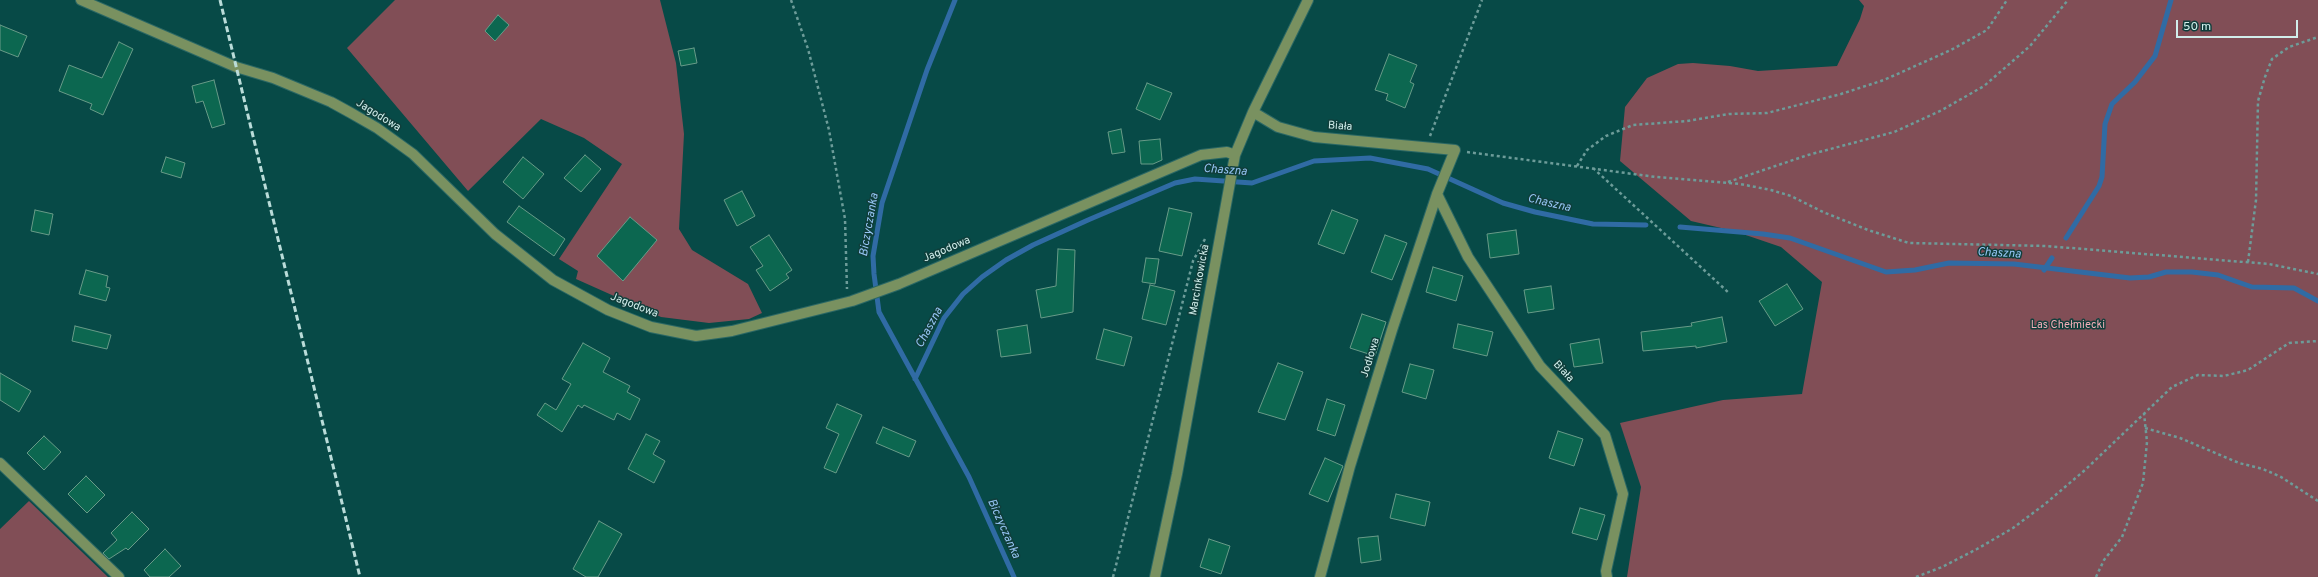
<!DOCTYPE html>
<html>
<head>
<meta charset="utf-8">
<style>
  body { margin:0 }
  #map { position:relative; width:2318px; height:577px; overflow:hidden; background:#074a47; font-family:Overpass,sans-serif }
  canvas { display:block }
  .scale { position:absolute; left:2176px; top:20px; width:122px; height:18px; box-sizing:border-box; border:2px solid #d1eeeb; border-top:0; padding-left:5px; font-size:12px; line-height:14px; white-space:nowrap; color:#d1eeeb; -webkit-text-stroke:3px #103e3b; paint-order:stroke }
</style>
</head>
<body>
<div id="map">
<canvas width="2318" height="577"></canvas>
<div class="scale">50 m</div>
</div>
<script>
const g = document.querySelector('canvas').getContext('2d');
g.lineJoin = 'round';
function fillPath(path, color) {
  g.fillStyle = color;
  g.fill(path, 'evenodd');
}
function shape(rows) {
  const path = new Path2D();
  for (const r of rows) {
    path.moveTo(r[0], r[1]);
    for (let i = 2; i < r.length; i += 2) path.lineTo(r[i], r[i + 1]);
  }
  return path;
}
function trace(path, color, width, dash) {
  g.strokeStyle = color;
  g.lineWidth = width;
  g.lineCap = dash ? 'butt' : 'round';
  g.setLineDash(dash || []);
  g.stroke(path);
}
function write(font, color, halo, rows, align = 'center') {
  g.font = font + ' Overpass,sans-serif';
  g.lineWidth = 3;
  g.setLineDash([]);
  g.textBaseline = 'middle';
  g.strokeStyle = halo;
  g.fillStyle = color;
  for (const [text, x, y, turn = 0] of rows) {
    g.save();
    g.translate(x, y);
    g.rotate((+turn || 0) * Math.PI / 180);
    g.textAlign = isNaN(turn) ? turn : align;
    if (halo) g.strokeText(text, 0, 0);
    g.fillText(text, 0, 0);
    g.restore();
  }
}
const green = shape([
  [395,0,660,0,676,63,684,134,679,229,692,250,748,284,762,313,749,319,709,323,661,317,576,279,578,271,559,259,622,164,584,138,541,119,468,191,347,48],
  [1859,0,2318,0,2318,577,1627,577,1641,487,1620,423,1723,400,1802,394,1822,282,1781,247,1734,231,1691,221,1620,161,1625,107,1647,78,1678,64,1693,63,1730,66,1758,71,1837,66,1860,19,1864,6],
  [29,501,108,577,0,577,0,529]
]);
const stream = shape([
  [955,0,927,70,882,203,873,256,874,274,879,312,969,477,1014,577],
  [1680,227,1763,234,1790,238,1886,272,1915,270,1949,263,2014,264,2130,278,2149,277,2166,272,2192,272,2218,275,2252,287,2294,288,2318,301],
  [2066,238,2099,186,2102,177,2105,124,2112,104,2135,82,2155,56,2171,0],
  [2044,270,2052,258],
  [915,379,944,318,963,294,982,277,1006,260,1033,245,1088,220,1175,183,1195,179,1252,183,1314,161,1370,158,1428,169,1503,203,1535,212,1593,224,1646,225]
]);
const building = shape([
  [498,15,509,25,495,41,485,31,498,15],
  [0,25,27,36,18,57,0,50,0,25],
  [119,42,133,49,103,115,90,109,92,104,59,91,69,65,102,78,119,42],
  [694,48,697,63,681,66,678,51,694,48],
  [1389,54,1417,65,1410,82,1414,84,1405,108,1386,100,1388,94,1375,90,1389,54],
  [214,80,225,124,212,128,203,101,196,103,192,86,214,80],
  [1147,83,1172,93,1160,120,1136,109,1147,83],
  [1121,129,1125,152,1112,154,1108,132,1121,129],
  [1160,139,1162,160,1153,164,1141,164,1139,141,1160,139],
  [585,155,601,169,581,192,564,178,585,155],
  [166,157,185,163,181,178,161,172,166,157],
  [523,157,544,174,523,199,503,182,523,157],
  [742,191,755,216,737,226,724,200,742,191],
  [519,206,565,239,554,256,507,222,519,206],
  [1169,208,1192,213,1182,256,1159,251,1169,208],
  [35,210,53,214,49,235,31,231,35,210],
  [1332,210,1358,220,1344,254,1318,244,1332,210],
  [630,217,657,240,623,281,597,256,630,217],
  [1516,230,1519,254,1490,258,1487,234,1516,230],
  [769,235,792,270,786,274,789,278,770,291,756,270,763,266,750,247,769,235],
  [1385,235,1407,243,1392,280,1371,272,1385,235],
  [1058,249,1075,250,1073,312,1041,318,1036,290,1056,286,1058,249],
  [1146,258,1159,259,1155,284,1142,282,1146,258],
  [1433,267,1463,276,1456,301,1426,292,1433,267],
  [86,270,108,276,106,287,110,288,106,301,79,294,86,270],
  [1787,284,1803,309,1775,326,1759,301,1787,284],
  [1150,285,1175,291,1166,325,1142,319,1150,285],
  [1551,286,1554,309,1528,313,1524,290,1551,286],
  [1362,314,1386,322,1375,356,1350,348,1362,314],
  [1722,317,1727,342,1696,348,1696,346,1643,351,1641,332,1692,326,1691,323,1722,317],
  [1458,324,1493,332,1487,356,1453,348,1458,324],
  [1027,325,1031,353,1001,357,997,330,1027,325],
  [75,326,111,335,107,349,72,341,75,326],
  [1104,329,1132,337,1124,366,1096,359,1104,329],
  [1599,339,1603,363,1574,367,1570,344,1599,339],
  [583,343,610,358,603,372,630,386,627,392,640,399,630,420,617,413,614,420,584,405,582,408,578,405,562,432,537,415,545,403,556,410,571,384,562,379,583,343],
  [1278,363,1303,372,1285,420,1258,412,1278,363],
  [1410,364,1434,370,1426,399,1402,392,1410,364],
  [0,373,31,391,19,412,0,400,0,373],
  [1327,399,1345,405,1335,436,1317,430,1327,399],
  [837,404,862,415,836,473,824,468,839,434,826,428,837,404],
  [883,427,916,441,909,457,876,443,883,427],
  [1558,431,1583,439,1574,466,1549,458,1558,431],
  [646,434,660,441,653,454,665,461,654,483,628,469,646,434],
  [44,436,61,452,44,470,27,453,44,436],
  [1325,458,1343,466,1328,502,1309,494,1325,458],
  [86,476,105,495,87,513,68,494,86,476],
  [1396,494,1430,502,1425,526,1390,518,1396,494],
  [1580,508,1605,515,1597,540,1572,533,1580,508],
  [132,512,149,529,128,550,126,548,109,559,103,553,117,540,111,533,132,512],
  [599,521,622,534,598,577,586,577,573,569,599,521],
  [1378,536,1381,560,1361,563,1358,538,1378,536],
  [1209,539,1230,546,1221,574,1200,567,1209,539],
  [165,549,181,566,169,577,150,577,144,570,165,549]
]);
const path = shape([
  [791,0,808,49,829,130,845,219,847,289],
  [1430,136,1482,0],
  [1467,152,1656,177,1740,184,1771,190,1791,196,1823,212,1868,230,1909,243,2046,246,2269,264,2318,274],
  [1577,166,1587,150,1606,136,1633,125,1687,121,1729,114,1767,113,1841,94,1884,80,1951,50,1987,30,2007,0],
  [1593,168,1729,293],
  [1728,182,1808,155,1894,132,1942,110,1984,86,2030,46,2068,0],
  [2248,262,2256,200,2258,101,2265,77,2272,59,2289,47,2318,37],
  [2145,428,2180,438,2239,463,2263,469,2281,477,2318,501],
  [1113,577,1193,261,1205,239],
  [1916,577,1942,567,1977,549,2013,528,2045,504,2085,470,2172,387,2198,375,2224,376,2248,370,2289,343,2318,341],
  [2096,577,2104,560,2122,537,2143,483,2147,442,2144,413]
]);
const minor = shape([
  [81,0,236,67,273,78,331,102,351,113,377,128,413,154,495,234,553,280,608,310,651,327,696,336,732,331,852,301,899,284,1201,155,1227,152,1235,155],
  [1253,112,1278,127,1314,137,1455,150,1437,194,1392,330,1350,466,1320,577],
  [1437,194,1468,257,1540,366,1605,435,1623,494,1606,571,1607,577],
  [0,463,119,577],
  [1155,577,1177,474,1235,155,1253,112,1308,0]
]);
const rail = shape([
  [220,0,360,577]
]);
const streetNames = [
  ["Jagodowa",378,116,32],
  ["Biała",1340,127,4],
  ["Jagodowa",947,250,-23],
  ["Marcinkowicka",1200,280,-80],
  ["Jagodowa",634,306,21],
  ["Jodłowa",1371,358,-73],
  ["Biała",1563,372,47]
];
const parkNames = [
  ["Las Chełmiecki",2068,326]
];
const waterNames = [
  ["Chaszna",1225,171,4],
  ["Chaszna",1549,204,13],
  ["Biczyczanka",870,225,-80],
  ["Chaszna",1999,254,3],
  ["Chaszna",930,328,-62],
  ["Biczyczanka",1003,529,66]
];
fillPath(green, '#814e56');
trace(stream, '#306ba4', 5);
fillPath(building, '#0c6750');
trace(building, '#689b88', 1);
trace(minor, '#2b6865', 12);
trace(path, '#6d9c99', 2.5, [3, 3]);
trace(minor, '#799160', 10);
trace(rail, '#badcd9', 3, [6, 3]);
write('11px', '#d1eeeb', '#103e3b', streetNames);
write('11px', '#f4adb7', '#103e3b', parkNames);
write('italic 12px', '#96c5f4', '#103e3b', waterNames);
</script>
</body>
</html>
